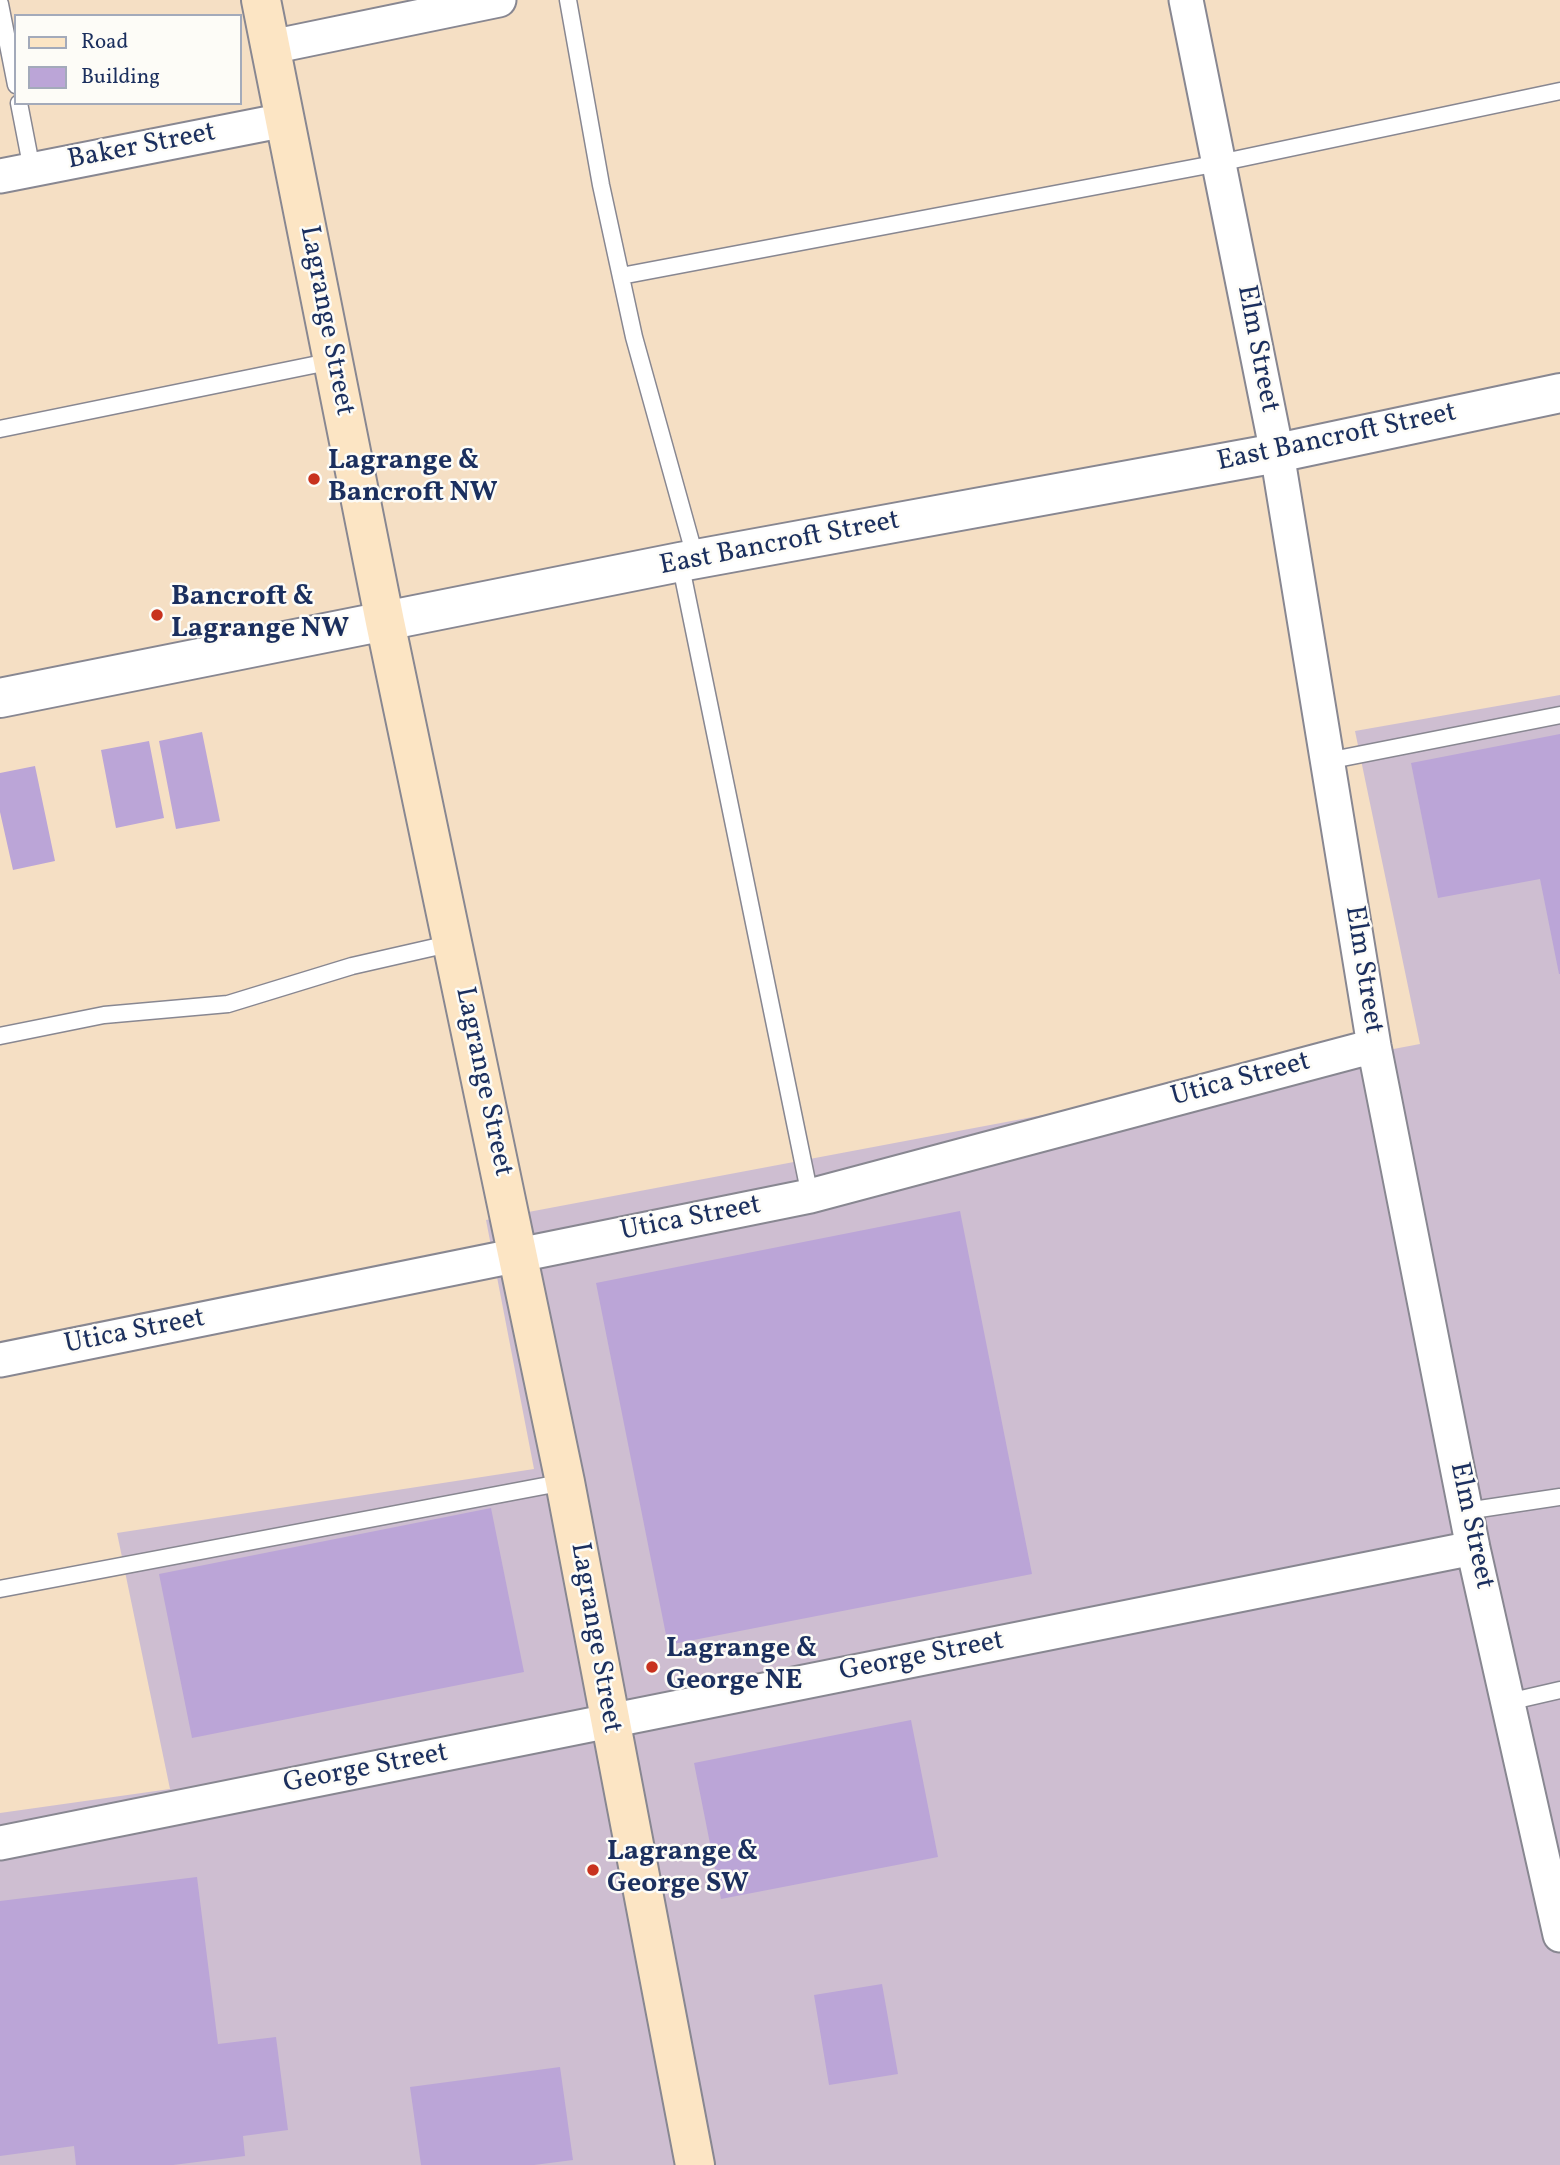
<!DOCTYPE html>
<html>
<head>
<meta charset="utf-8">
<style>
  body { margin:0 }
  #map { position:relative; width:1560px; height:2165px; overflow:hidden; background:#f5dfc4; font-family:Vollkorn,serif }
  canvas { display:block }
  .legend { position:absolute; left:14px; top:14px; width:228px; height:91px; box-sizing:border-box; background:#fdfcf7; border:2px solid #a3aaba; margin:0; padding:9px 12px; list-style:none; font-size:21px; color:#1b2f5e }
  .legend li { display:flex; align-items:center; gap:14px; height:35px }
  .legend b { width:35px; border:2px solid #a3aaba }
</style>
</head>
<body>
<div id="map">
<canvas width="1560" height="2165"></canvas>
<ul class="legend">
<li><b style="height:9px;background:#fce5c4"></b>Road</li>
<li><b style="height:19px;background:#bba5d7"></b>Building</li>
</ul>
</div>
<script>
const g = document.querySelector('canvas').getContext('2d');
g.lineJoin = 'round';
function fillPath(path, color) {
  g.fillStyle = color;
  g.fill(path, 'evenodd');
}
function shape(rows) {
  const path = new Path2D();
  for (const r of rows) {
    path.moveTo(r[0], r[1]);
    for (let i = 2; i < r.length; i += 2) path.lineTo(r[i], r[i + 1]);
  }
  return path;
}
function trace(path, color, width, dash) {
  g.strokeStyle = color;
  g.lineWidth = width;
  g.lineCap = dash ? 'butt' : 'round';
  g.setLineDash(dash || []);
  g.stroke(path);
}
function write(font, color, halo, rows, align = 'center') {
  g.font = font + ' Vollkorn,serif';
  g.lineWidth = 5;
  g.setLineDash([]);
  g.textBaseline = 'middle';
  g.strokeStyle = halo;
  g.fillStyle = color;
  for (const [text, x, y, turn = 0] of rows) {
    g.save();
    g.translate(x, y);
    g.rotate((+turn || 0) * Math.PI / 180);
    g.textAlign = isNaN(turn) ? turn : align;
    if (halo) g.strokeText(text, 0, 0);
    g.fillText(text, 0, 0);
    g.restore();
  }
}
const industrial = shape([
  [1560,695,1560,2165,0,2165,0,1813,170,1789,117,1533,534,1469,486,1220,1420,1044,1355,731]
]);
const building = shape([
  [202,732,220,821,176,829,159,741],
  [1560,734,1560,974,1559,974,1540,879,1438,898,1411,763],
  [149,741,164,818,116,828,101,750],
  [35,766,55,861,13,870,0,812,0,773],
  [960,1211,1032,1574,668,1645,596,1283],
  [491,1508,524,1672,192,1738,159,1574],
  [911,1720,938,1857,721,1899,694,1763],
  [197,1877,218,2044,276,2037,288,2130,243,2136,245,2156,173,2165,76,2165,74,2146,0,2156,0,1901],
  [882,1984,898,2074,829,2085,814,1995],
  [560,2067,573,2160,534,2165,421,2165,410,2087]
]);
const service = shape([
  [568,0,601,185,634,337,696,560],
  [0,4,16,85],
  [19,103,32,170],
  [621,276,1219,163,1560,91],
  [0,429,333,361],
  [680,562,810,1196],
  [1327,761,1560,715],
  [0,1036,104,1015,228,1004,352,966,453,943],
  [1466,1511,1560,1497],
  [0,1589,565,1482],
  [1508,1702,1560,1690]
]);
const minor = shape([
  [1186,0,1277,453,1374,1046,1473,1548,1560,1935],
  [271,47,499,0],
  [0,176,285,120],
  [0,1360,810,1196,1374,1046],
  [0,1843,1473,1548]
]);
const tertiary = shape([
  [0,698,680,562,1277,453,1560,393]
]);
const secondary = shape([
  [261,0,385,622,565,1482,695,2165]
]);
const markers = [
  [314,479,7,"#c8321e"],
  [157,615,7,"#c8321e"],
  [652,1667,7,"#c8321e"],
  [593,1870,7,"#c8321e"]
];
const streetNames = [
  ["Baker Street",142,148,-11],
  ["Lagrange Street",325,321,79],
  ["Elm Street",1256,349,79],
  ["East Bancroft Street",1337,439,-12],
  ["East Bancroft Street",780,545,-11],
  ["Elm Street",1362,970,81],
  ["Utica Street",1241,1081,-15],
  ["Lagrange Street",482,1082,78],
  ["Utica Street",691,1220,-11],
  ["Utica Street",135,1333,-11],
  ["Elm Street",1470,1526,78],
  ["Lagrange Street",594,1638,80],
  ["George Street",922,1658,-11],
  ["George Street",366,1770,-11]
];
const poiNames = [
  ["Lagrange &",328,463],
  ["Bancroft NW",328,495],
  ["Bancroft &",171,599],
  ["Lagrange NW",171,631],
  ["Lagrange &",666,1651],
  ["George NE",666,1683],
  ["Lagrange &",607,1854],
  ["George SW",607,1886]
];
fillPath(industrial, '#cebed1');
fillPath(building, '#bba5d7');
trace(service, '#888791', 19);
trace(minor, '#888791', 37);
trace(tertiary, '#888791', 42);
trace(secondary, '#888791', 42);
trace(service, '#fff', 16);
trace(minor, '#fff', 33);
trace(tertiary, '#fff', 38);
trace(secondary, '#fce5c4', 38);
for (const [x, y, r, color] of markers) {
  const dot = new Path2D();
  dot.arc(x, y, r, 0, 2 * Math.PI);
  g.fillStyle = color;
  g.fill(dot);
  trace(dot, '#fdfcf7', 2.5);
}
write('28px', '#1b2f5e', '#fdfcf7', streetNames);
write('bold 28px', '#1b2f5e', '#fdfcf7', poiNames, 'left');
</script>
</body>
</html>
